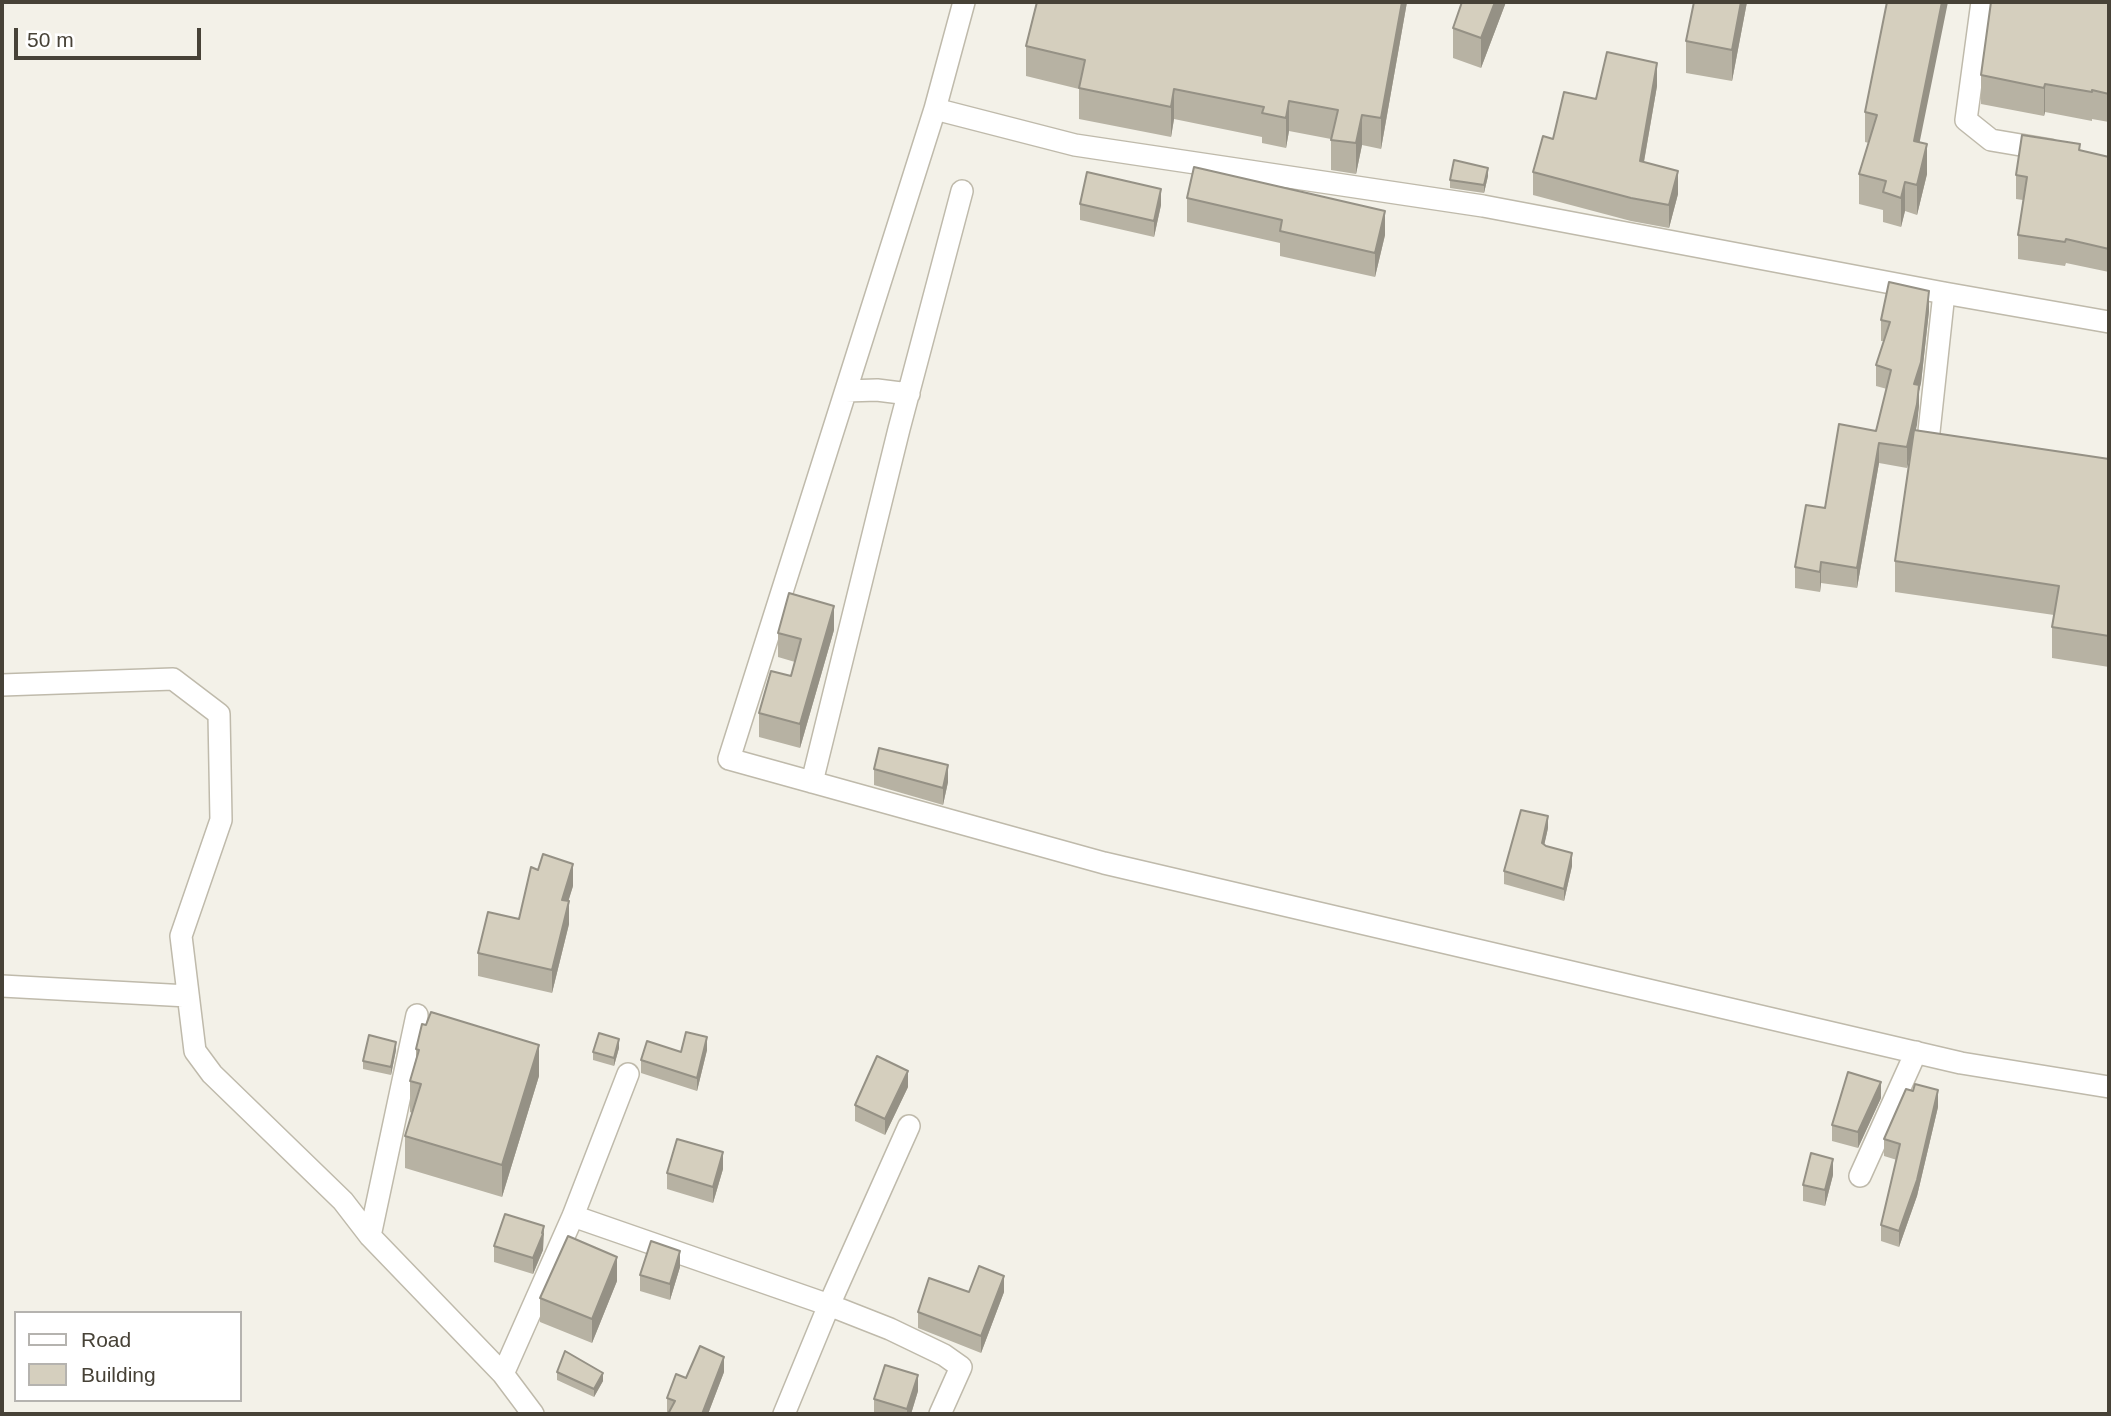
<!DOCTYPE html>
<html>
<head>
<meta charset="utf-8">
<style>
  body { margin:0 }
  #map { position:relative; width:2111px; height:1416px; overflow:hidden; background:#f3f1e8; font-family:Arial,sans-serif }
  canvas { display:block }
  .frame { position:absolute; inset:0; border:4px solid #474237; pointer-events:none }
  .legend { position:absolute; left:14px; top:1311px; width:228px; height:91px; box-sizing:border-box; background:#fff; border:2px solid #b5b3af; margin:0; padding:9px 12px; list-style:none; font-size:21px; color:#474237 }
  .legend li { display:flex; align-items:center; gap:14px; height:35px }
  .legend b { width:35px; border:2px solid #b5b3af }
  .scale { position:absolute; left:14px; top:28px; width:187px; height:32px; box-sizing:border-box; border:4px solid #474237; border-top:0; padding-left:9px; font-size:21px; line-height:24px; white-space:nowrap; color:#474237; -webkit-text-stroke:5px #fff; paint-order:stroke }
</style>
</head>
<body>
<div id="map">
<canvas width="2111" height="1416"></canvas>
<div class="frame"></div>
<ul class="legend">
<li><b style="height:9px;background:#fff"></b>Road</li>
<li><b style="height:19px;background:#d5cfbe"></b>Building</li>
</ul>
<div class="scale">50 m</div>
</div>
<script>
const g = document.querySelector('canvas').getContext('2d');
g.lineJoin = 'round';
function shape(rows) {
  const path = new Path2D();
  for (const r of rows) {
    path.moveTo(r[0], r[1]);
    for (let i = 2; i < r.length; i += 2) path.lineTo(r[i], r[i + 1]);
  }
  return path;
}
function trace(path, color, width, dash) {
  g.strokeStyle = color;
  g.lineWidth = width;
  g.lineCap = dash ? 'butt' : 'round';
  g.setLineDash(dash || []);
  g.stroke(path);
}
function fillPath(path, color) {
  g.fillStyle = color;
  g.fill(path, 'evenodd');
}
const street = shape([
  [964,2,935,109,1075,145,1483,206,1944,293,2109,322],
  [1982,2,1966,120,1991,140,2050,150],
  [935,109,729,759,1104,863,1961,1063,2109,1087],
  [1944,293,1928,441,1945,449],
  [846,391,877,390,909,394],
  [2,685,173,679,219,714,221,820,181,936,195,1051,212,1074,343,1201,370,1236,503,1374,533,1414],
  [812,782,899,429,962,191],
  [2,986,188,996],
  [1860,1176,1916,1052],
  [573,1216,829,1305,890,1329,944,1355,961,1367,940,1414],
  [370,1236,417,1015],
  [503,1374,573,1216,628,1074],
  [784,1414,829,1305,909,1126]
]);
const wall = shape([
  [1037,2,1407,2,1381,149,1362,145,1356,174,1331,170,1331,139,1289,131,1286,148,1262,143,1262,137,1174,119,1171,137,1079,119,1079,89,1026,76,1026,46],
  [1506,2,1481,68,1453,58,1453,28],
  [1694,2,1747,2,1732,81,1686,73,1686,41],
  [1887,2,1927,174,1917,215,1905,211,1901,227,1883,222,1883,210,1859,204,1859,174,1869,143,1865,142,1865,112],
  [2109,2,2109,122,2092,119,2092,121,2045,112,2044,116,1981,104,1981,75],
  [1657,86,1644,162,1678,194,1669,228,1631,221,1533,195,1533,172,1553,139,1596,99],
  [2080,150,2109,157,2109,272,2066,263,2065,266,2018,259,2018,235,2023,200,2016,199,2016,175],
  [1488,176,1484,193,1450,188,1450,180],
  [1187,198,1385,235,1375,277,1280,256,1280,243,1187,222],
  [1080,204,1161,205,1154,237,1080,220],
  [1929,311,1921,383,1919,391,1919,406,1915,430,2109,459,2109,667,2052,658,2052,627,2054,615,1895,592,1895,561,1913,443,1907,468,1879,463,1857,588,1821,583,1820,592,1795,588,1795,567,1825,508,1876,431,1887,389,1876,386,1876,365,1884,341,1881,341,1881,320],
  [834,630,800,748,759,737,759,713,791,676,795,662,778,657,778,633],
  [874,769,948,782,943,805,874,785],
  [1548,828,1544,845,1572,866,1564,901,1504,884,1504,871],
  [573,886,568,901,569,924,552,993,478,976,478,953,519,919],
  [619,1048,614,1066,593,1060,593,1052],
  [416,1049,539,1076,502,1197,405,1168,405,1136,412,1113,410,1112,410,1081,416,1058],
  [396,1050,391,1075,363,1069,363,1061],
  [707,1050,697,1091,641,1073,641,1060,681,1052],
  [908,1087,885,1135,855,1121,855,1105],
  [1881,1098,1858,1148,1832,1141,1832,1125],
  [1938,1107,1917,1196,1899,1247,1881,1241,1881,1225,1897,1160,1884,1156,1884,1139],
  [723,1169,713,1203,667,1189,667,1173],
  [1833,1175,1825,1206,1803,1201,1803,1185],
  [544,1226,543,1250,533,1274,494,1262,494,1246],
  [680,1267,670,1300,640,1291,640,1275],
  [617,1281,592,1343,540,1322,540,1298],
  [969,1292,1004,1292,981,1353,918,1328,918,1312],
  [557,1372,603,1381,594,1397,557,1380],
  [724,1372,708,1414,668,1414,667,1413,667,1398,686,1378],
  [918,1391,911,1414,874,1414,874,1399]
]);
const shadedWall = shape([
  [1402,2,1407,2,1381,149,1381,118],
  [1495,2,1506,2,1481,68,1481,38],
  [1741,2,1747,2,1732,81,1732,50],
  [1942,2,1948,2,1914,170,1914,141],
  [1657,63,1657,86,1640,184,1640,161],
  [2045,84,2045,112,2044,116,2044,88],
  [1174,89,1174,119,1171,137,1171,107],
  [1289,101,1289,131,1286,148,1286,118],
  [1362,115,1362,145,1356,174,1356,143],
  [1927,144,1927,174,1917,215,1917,185],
  [1488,168,1488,176,1484,193,1484,185],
  [1678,171,1678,194,1669,228,1669,205],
  [1905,182,1905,211,1901,227,1901,198],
  [1161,189,1161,205,1154,237,1154,221],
  [1385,211,1385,235,1375,277,1375,253],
  [1929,291,1929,311,1921,383,1919,391,1919,406,1917,425,1907,468,1907,447,1914,384],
  [1879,443,1879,463,1857,588,1857,568],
  [1821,562,1821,583,1820,592,1820,572],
  [834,606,834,630,800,748,800,724],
  [948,765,948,782,943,805,943,788],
  [1548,816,1548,828,1542,855,1542,843],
  [1572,853,1572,866,1564,901,1564,889],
  [573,864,573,886,562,922,562,900],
  [569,901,569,924,552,993,552,970],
  [707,1037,707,1050,697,1091,697,1078],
  [619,1039,619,1048,614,1066,614,1058],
  [396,1042,396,1050,391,1075,391,1067],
  [539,1045,539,1076,502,1197,502,1165],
  [908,1071,908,1087,885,1135,885,1119],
  [1881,1082,1881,1098,1858,1148,1858,1132],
  [1938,1090,1938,1107,1917,1196,1899,1247,1899,1231],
  [723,1152,723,1169,713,1203,713,1187],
  [1833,1159,1833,1175,1825,1206,1825,1190],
  [544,1226,543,1250,533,1274,533,1258],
  [680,1251,680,1267,670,1300,670,1284],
  [617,1257,617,1281,592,1343,592,1319],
  [1004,1276,1004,1292,981,1353,981,1336],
  [724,1357,724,1372,708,1414,702,1414],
  [603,1373,603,1381,594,1397,594,1389],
  [918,1375,918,1391,911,1414,907,1414,907,1409]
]);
const building = shape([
  [1037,2,1402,2,1381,118,1362,115,1356,143,1331,140,1338,110,1289,101,1286,118,1262,113,1264,107,1174,89,1171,107,1079,88,1085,60,1026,46,1037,2],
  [1462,2,1495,2,1481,38,1453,28,1462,2],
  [1694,2,1741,2,1732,50,1686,41,1694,2],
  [1887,2,1942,2,1914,141,1927,144,1917,185,1905,182,1901,198,1883,192,1886,181,1859,174,1877,115,1865,112,1887,2],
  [1991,2,2109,2,2109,94,2092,90,2092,92,2045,84,2044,88,1981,75,1991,2],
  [1607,52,1657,63,1640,161,1678,171,1669,205,1631,198,1533,172,1543,136,1553,139,1564,92,1596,99,1607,52],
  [2022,135,2080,144,2079,150,2109,157,2109,249,2066,239,2065,242,2018,235,2027,177,2016,175,2022,135],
  [1454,160,1488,168,1484,185,1450,180,1454,160],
  [1194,167,1385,211,1375,253,1280,231,1282,220,1187,198,1194,167],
  [1087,172,1161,189,1154,221,1080,204,1087,172],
  [1889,282,1929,291,1921,362,1914,384,1919,385,1917,404,1907,447,1879,443,1857,568,1821,562,1820,572,1795,567,1806,505,1825,508,1839,424,1876,431,1891,370,1876,365,1890,322,1881,320,1889,282],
  [1914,430,2109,459,2109,636,2052,627,2059,586,1895,561,1914,430],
  [789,593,834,606,800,724,759,713,771,671,791,676,801,639,778,633,789,593],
  [879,748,948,765,943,788,874,769,879,748],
  [1521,810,1548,816,1542,843,1546,846,1572,853,1564,889,1504,871,1521,810],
  [543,854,573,864,562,900,569,901,552,970,478,953,488,912,519,919,531,867,538,870,543,854],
  [431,1012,539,1045,502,1165,405,1136,421,1084,410,1081,419,1050,416,1049,422,1024,426,1025,431,1012],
  [686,1032,707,1037,697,1078,641,1060,647,1041,681,1052,686,1032],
  [599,1033,619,1039,614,1058,593,1052,599,1033],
  [369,1035,396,1042,391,1067,363,1061,369,1035],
  [877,1056,908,1071,885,1119,855,1105,877,1056],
  [1848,1072,1881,1082,1858,1132,1832,1125,1848,1072],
  [1915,1084,1938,1090,1917,1180,1899,1231,1881,1225,1900,1144,1884,1139,1906,1089,1913,1091,1915,1084],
  [677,1139,723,1152,713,1187,667,1173,677,1139],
  [1811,1153,1833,1159,1825,1190,1803,1185,1811,1153],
  [505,1214,544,1226,542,1233,543,1234,533,1258,494,1246,505,1214],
  [568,1236,617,1257,592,1319,540,1298,568,1236],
  [651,1241,680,1251,670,1284,640,1275,651,1241],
  [979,1266,1004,1276,981,1336,918,1312,929,1278,969,1292,979,1266],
  [700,1346,724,1357,702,1414,668,1414,675,1401,667,1398,676,1374,686,1378,700,1346],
  [565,1351,603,1373,594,1389,557,1372,565,1351],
  [885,1365,918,1375,907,1409,874,1399,885,1365]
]);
trace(street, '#bfbaab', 24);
trace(street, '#fff', 21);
fillPath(wall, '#b7b2a3');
fillPath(shadedWall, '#959185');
fillPath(building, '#d5cfbe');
trace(building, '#959185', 2);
</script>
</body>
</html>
